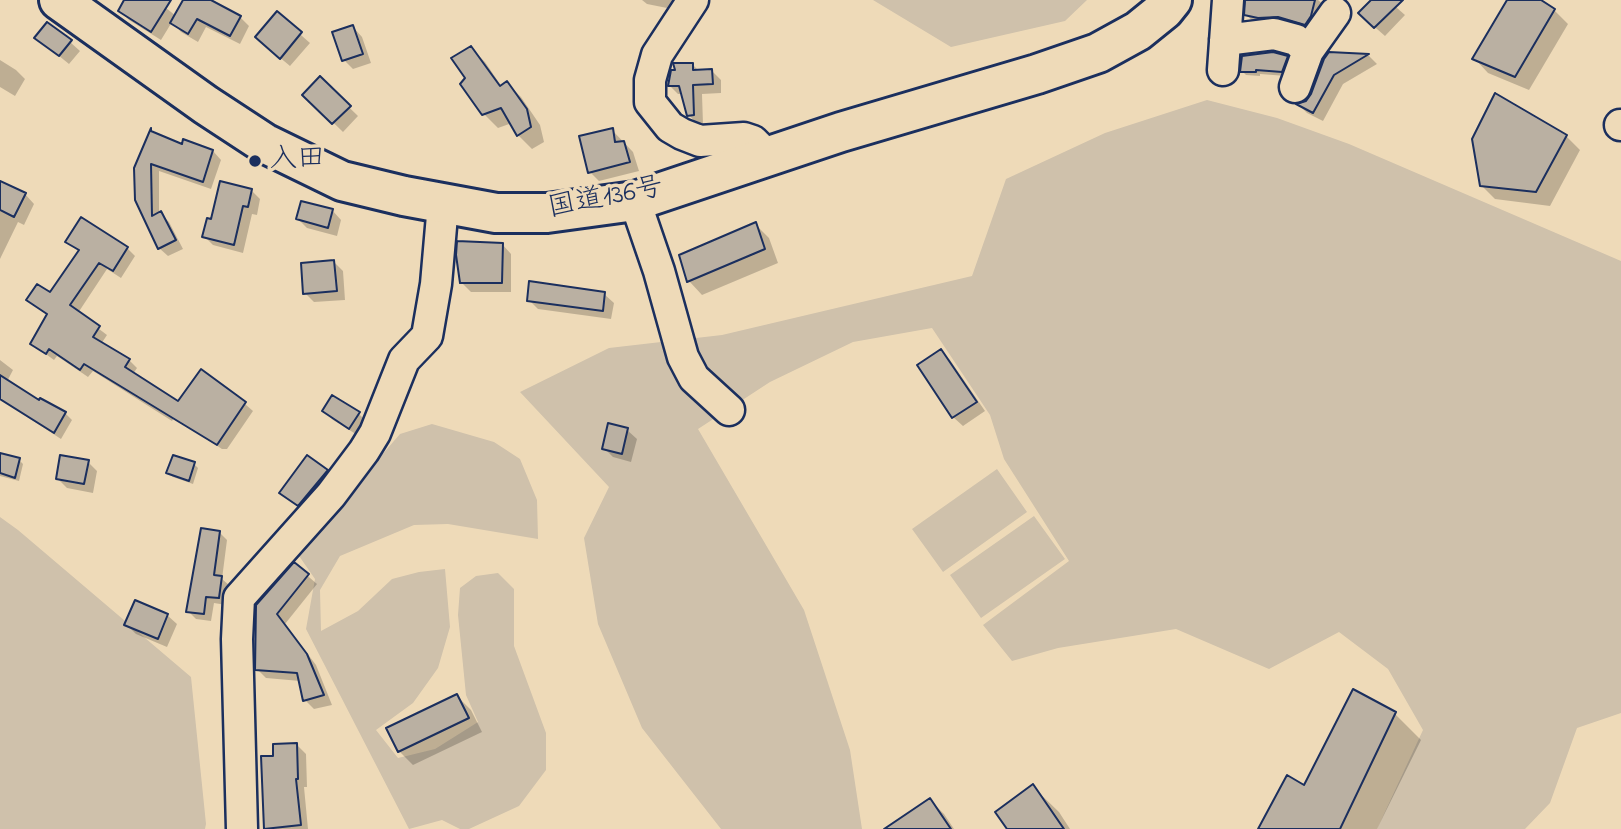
<!DOCTYPE html>
<html>
<head>
<meta charset="utf-8">
<style>
  body { margin:0 }
  canvas { display:block; background:#eedab8 }
</style>
</head>
<body>
<canvas width="1621" height="829"></canvas>
<script>
const g = document.querySelector('canvas').getContext('2d');
g.lineJoin = 'round';
function fillPath(path, color) {
  g.fillStyle = color;
  g.fill(path, 'evenodd');
}
function shape(rows) {
  const path = new Path2D();
  for (const r of rows) {
    path.moveTo(r[0], r[1]);
    for (let i = 2; i < r.length; i += 2) path.lineTo(r[i], r[i + 1]);
  }
  return path;
}
function trace(path, color, width, dash) {
  g.strokeStyle = color;
  g.lineWidth = width;
  g.lineCap = dash ? 'butt' : 'round';
  g.setLineDash(dash || []);
  g.stroke(path);
}
function write(font, color, halo, rows, align = 'center') {
  g.font = font + ' "Indie Flower","Klee One",sans-serif';
  g.lineWidth = 7;
  g.setLineDash([]);
  g.textBaseline = 'middle';
  g.strokeStyle = halo;
  g.fillStyle = color;
  for (const [text, x, y, turn = 0] of rows) {
    g.save();
    g.translate(x, y);
    g.rotate((+turn || 0) * Math.PI / 180);
    g.textAlign = isNaN(turn) ? turn : align;
    if (halo) g.strokeText(text, 0, 0);
    g.fillText(text, 0, 0);
    g.restore();
  }
}
const green = shape([
  [873,0,1087,0,1065,21,951,47],
  [1207,100,1277,118,1349,144,1621,261,1621,713,1577,728,1550,803,1525,829,1377,829,1423,730,1388,669,1339,632,1269,669,1176,629,1058,648,1012,661,983,625,1069,561,1004,459,990,415,932,328,853,342,770,382,698,429,804,610,850,750,862,829,721,829,642,728,598,624,584,538,609,487,520,392,609,348,722,335,972,276,1006,179,1105,133],
  [432,424,494,442,520,459,537,500,538,539,448,524,414,525,340,556,320,590,321,631,358,611,392,579,419,572,445,569,450,627,438,668,413,703,376,730,398,758,435,749,478,722,466,695,458,615,460,588,476,576,498,573,514,589,514,646,546,733,546,770,519,806,469,829,460,829,442,820,409,829,306,629,315,579,297,553,400,434],
  [997,469,1027,512,943,572,912,529],
  [1034,516,1065,559,981,618,950,575],
  [0,517,18,530,191,677,206,824,205,829,0,829]
]);
const shadow = shape([
  [127,0,156,0,176,16,185,0,212,0,240,17,249,26,240,44,206,27,198,42,181,32,172,22,161,40,129,20,120,11],
  [642,0,679,0,677,10,647,4],
  [1246,0,1318,0,1325,6,1314,34,1256,24,1246,15],
  [1373,0,1388,0,1405,15,1385,36,1369,22],
  [1509,0,1538,0,1554,10,1568,24,1529,90,1488,73,1475,59],
  [277,14,310,43,290,66,266,46],
  [353,27,362,37,371,63,353,69,344,60],
  [37,38,70,42,80,51,69,64],
  [471,48,485,62,502,87,507,83,521,97,540,125,544,142,532,149,518,135,512,123,498,128,484,114,467,78],
  [1330,54,1369,56,1377,64,1343,84,1323,121,1307,113,1299,105,1307,102,1313,94],
  [1287,58,1291,62,1286,76,1260,74,1260,76,1246,75,1242,71],
  [0,60,16,70,25,79,15,96,0,87],
  [692,64,699,71,712,71,721,80,721,93,702,94,703,124,698,125,689,115,683,94,678,94,669,85],
  [320,79,358,116,343,132,305,95],
  [612,130,633,152,639,171,599,181,590,172],
  [152,131,183,146,213,151,221,160,211,189,159,171,159,212,169,222,183,249,168,256,159,248,136,200],
  [1566,136,1580,150,1550,206,1495,199,1481,185],
  [0,181,25,194,34,204,24,225,18,222,0,259],
  [251,190,260,199,257,215,252,214,243,253,213,245,204,236,213,221],
  [332,210,341,220,337,236,307,228,298,219],
  [755,224,769,238,778,263,702,295,689,281],
  [67,242,127,248,135,256,121,278,107,269,78,313,107,335,101,344,129,360,137,368,133,374,178,403,245,404,253,411,227,449,222,449,174,418,172,421,93,371,88,377,57,356,54,360,32,344,49,316,29,300,51,295,79,252],
  [502,244,511,254,511,292,471,292,461,282],
  [334,262,343,271,345,300,314,302,305,293],
  [604,294,614,303,611,319,538,309,529,300],
  [941,351,950,360,985,411,963,426,953,417],
  [0,360,13,370,0,395],
  [40,403,65,413,72,420,61,439,18,411,11,404],
  [324,411,359,414,368,423,359,436,333,420],
  [627,430,637,439,631,462,613,457,604,448],
  [0,455,19,460,23,464,19,481,0,476],
  [88,462,97,471,93,493,67,488,58,479],
  [194,464,198,468,193,484,173,477,168,473],
  [327,471,336,480,308,514,282,492],
  [219,532,227,540,222,579,229,585,226,605,214,603,211,621,196,619,188,611],
  [295,565,317,584,285,624,316,665,332,705,314,709,305,700,300,681,266,678,257,669],
  [167,615,177,624,167,647,136,634,126,624],
  [457,696,471,710,482,732,413,765,399,751],
  [1395,714,1421,740,1377,829,1261,829,1305,787],
  [297,745,306,754,307,787,304,787,308,829,267,829,275,758],
  [1033,787,1059,812,1070,829,1009,829],
  [930,800,944,814,954,829,892,829]
]);
const building = shape([
  [124,0,171,0,151,32,118,11,124,0],
  [183,0,211,0,241,16,230,36,197,19,188,34,170,23,183,0],
  [1245,0,1315,0,1311,16,1305,25,1278,17,1258,18,1244,15,1245,0],
  [1371,0,1403,0,1374,28,1358,13,1371,0],
  [1507,0,1541,0,1555,9,1515,77,1472,59,1507,0],
  [277,11,302,32,280,59,255,37,277,11],
  [47,22,72,40,59,56,34,38,47,22],
  [353,25,363,54,342,61,332,32,353,25],
  [471,46,500,86,507,81,527,109,531,127,517,136,501,108,482,115,460,84,465,78,451,58,471,46],
  [1273,52,1288,56,1282,72,1256,70,1256,72,1240,72,1242,56,1273,52],
  [1329,52,1369,54,1334,75,1313,113,1296,104,1306,101,1311,94,1324,59,1329,52],
  [673,63,693,63,693,70,712,69,713,84,693,85,694,115,687,116,679,86,668,86,671,70,675,70,673,63],
  [320,76,351,106,332,124,302,95,320,76],
  [1495,93,1567,135,1536,192,1480,186,1472,139,1495,93],
  [151,128,151,131,182,144,183,139,213,150,203,182,151,164,152,216,161,211,176,240,158,249,135,200,134,168,151,128],
  [613,128,615,142,624,141,630,162,588,173,579,136,613,128],
  [0,181,26,193,14,217,0,210,0,181],
  [220,181,252,189,248,207,243,206,234,245,202,237,207,218,211,219,220,181],
  [301,201,333,209,328,228,296,219,301,201],
  [81,217,128,247,113,271,99,263,70,305,100,326,93,337,130,359,125,367,178,401,201,369,246,402,217,445,84,364,80,370,49,349,46,354,30,344,47,314,26,300,37,284,50,292,79,250,65,242,81,217],
  [756,222,765,249,687,282,679,255,756,222],
  [457,241,503,243,502,283,460,283,456,255,457,241],
  [334,260,337,291,303,294,301,263,334,260],
  [529,281,605,292,603,311,527,301,529,281],
  [941,349,977,402,952,418,917,365,941,349],
  [0,375,39,400,40,398,66,412,54,433,0,399,0,375],
  [332,395,360,412,349,429,322,411,332,395],
  [608,423,628,428,622,454,602,449,608,423],
  [0,453,20,458,15,478,0,473,0,453],
  [60,455,89,460,84,484,56,479,60,455],
  [173,455,195,462,189,481,166,473,173,455],
  [307,455,328,470,298,506,279,493,307,455],
  [201,528,220,531,214,575,222,576,219,598,206,597,204,614,186,612,201,528],
  [294,562,309,574,277,614,307,654,324,695,303,701,297,673,255,670,256,605,294,562],
  [135,600,168,614,158,639,124,625,135,600],
  [1353,689,1396,712,1340,829,1258,829,1287,775,1304,785,1353,689],
  [457,694,469,718,398,752,386,728,457,694],
  [297,743,298,779,296,779,301,825,264,829,261,756,273,756,273,744,297,743],
  [1033,784,1064,829,1007,829,995,812,1033,784],
  [930,798,951,829,884,829,930,798]
]);
const minor = shape([
  [693,0,657,55,650,80,650,102,670,127,682,134,700,141,744,138,753,141,768,156],
  [1225,40,1274,34,1296,40,1308,51],
  [1223,70,1228,0],
  [1295,87,1308,51,1335,13],
  [1620,125,1621,125],
  [635,201,659,271,683,357,694,378,729,410],
  [242,829,237,639,239,598,331,495,364,451,375,433,404,360,427,336,436,284,443,204]
]);
const highway = shape([
  [59,0,206,105,264,143,342,181,404,196,496,213,547,213,635,201,841,132,1037,74,1098,53,1138,31,1164,10,1172,0]
]);
const markers = [
  [255,161,7,"#1b2f5e"]
];
const poiNames = [
  ["入田",269,161]
];
const streetNames = [
  ["国道136号",606,200,-11]
];
fillPath(green, '#cfc1ab');
fillPath(shadow, '#0003');
fillPath(building, '#bab0a2');
trace(building, '#1b2f5e', 2);
trace(minor, '#1b2f5e', 35);
trace(highway, '#1b2f5e', 44);
trace(minor, '#eedab8', 30);
trace(highway, '#eedab8', 38);
for (const [x, y, r, color] of markers) {
  const dot = new Path2D();
  dot.arc(x, y, r, 0, 2 * Math.PI);
  g.fillStyle = color;
  g.fill(dot);
  trace(dot, '#eedab8', 2.5);
}
write('28px', '#1b2f5e', '#eedab8', poiNames, 'left');
write('28px', '#1b2f5e', '#eedab8', streetNames);
</script>
</body>
</html>
